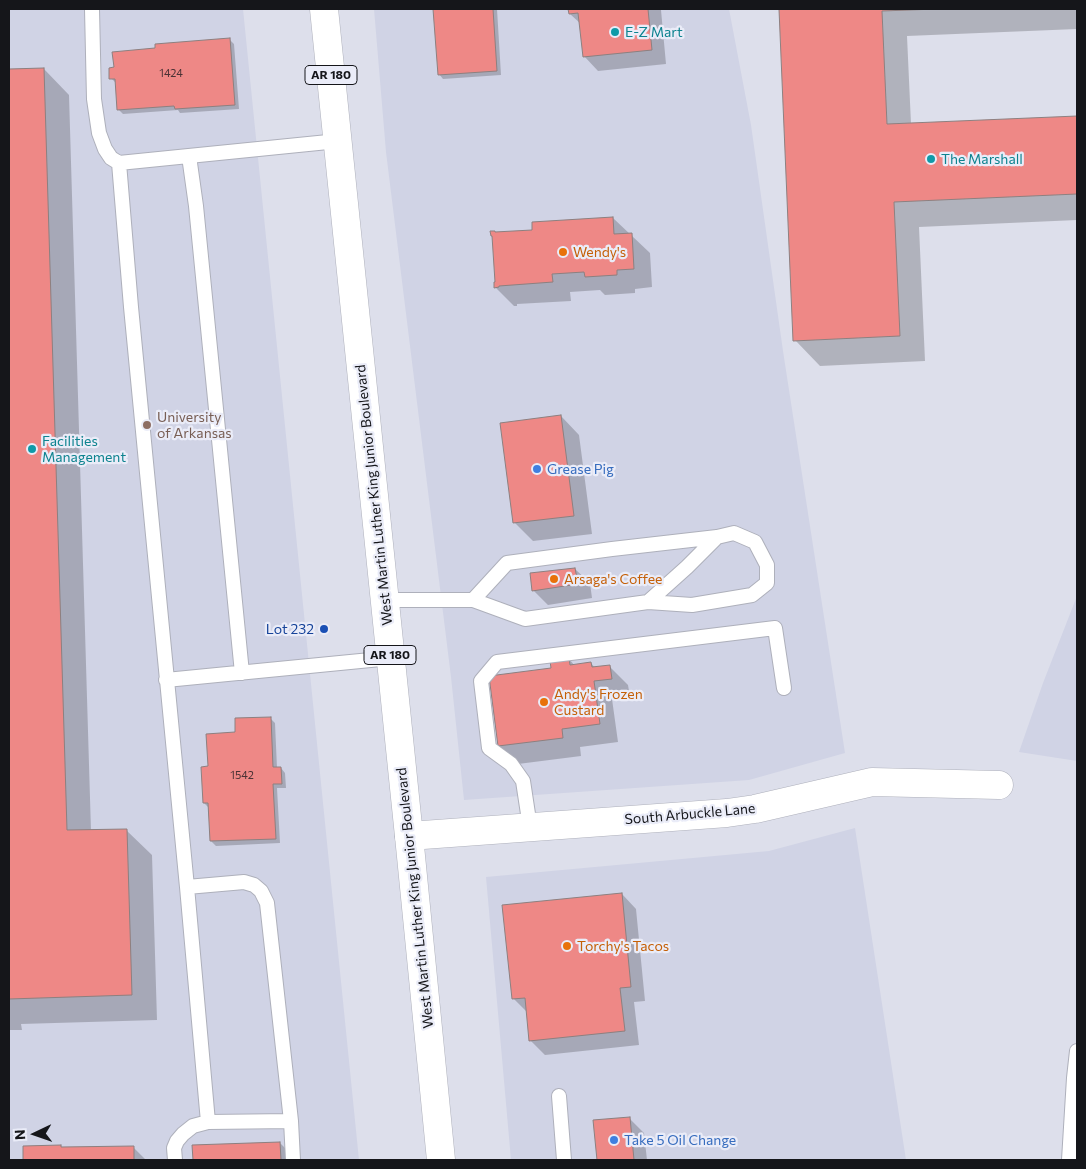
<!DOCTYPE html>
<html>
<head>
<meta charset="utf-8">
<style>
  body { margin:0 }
  #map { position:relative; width:1086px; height:1169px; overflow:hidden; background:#dddfeb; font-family:Commissioner,sans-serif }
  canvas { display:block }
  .frame { position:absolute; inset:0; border:10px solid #15161a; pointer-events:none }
  .north { position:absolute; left:10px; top:1109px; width:50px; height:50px; -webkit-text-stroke:4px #eaecf8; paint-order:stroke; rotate:267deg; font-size:14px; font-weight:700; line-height:20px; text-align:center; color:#15161a }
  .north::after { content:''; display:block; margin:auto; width:18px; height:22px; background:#15161a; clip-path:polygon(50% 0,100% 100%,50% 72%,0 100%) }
</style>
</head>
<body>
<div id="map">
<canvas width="1086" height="1169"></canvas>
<div class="frame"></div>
<div class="north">N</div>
</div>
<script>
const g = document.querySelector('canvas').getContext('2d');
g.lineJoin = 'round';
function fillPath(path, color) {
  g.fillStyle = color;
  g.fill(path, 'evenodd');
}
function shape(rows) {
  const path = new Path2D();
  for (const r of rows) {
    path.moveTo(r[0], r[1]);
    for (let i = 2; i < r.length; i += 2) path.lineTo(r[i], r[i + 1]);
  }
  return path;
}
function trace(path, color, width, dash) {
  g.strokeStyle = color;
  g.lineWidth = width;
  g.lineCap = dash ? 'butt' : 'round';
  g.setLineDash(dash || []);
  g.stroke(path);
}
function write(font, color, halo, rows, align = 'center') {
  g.font = font + ' Commissioner,sans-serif';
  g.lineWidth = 4.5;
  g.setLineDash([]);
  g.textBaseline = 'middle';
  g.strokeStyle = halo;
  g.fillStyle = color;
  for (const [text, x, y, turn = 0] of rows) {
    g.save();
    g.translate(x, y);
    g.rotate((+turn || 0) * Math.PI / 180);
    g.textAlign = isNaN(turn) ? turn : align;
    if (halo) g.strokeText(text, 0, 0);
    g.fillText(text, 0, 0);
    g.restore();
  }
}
const built = shape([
  [9,9,243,9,359,1160,9,1160],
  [374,9,729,9,751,125,783,351,845,753,749,780,464,800,451,677,386,152],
  [1077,596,1077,761,1019,752,1043,683],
  [855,828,906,1160,511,1160,486,877,769,851]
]);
const shadow = shape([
  [434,9,497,9,501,75,443,79,439,74],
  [569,9,677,9,661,10,666,64,598,71,584,56,581,24,570,14],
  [780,9,1077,9,1077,29,907,36,911,124,1077,117,1077,220,919,227,925,361,820,366,795,340],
  [229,39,234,44,239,109,180,113,178,110,123,114,119,110,116,83,111,78,156,50],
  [44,69,69,95,91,831,126,830,152,855,157,1020,21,1024,22,1030,9,1030,9,70],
  [613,218,650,253,652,287,635,289,635,293,605,295,600,290,570,292,571,301,517,304,517,306,514,306,495,287,496,233,534,232],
  [561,416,579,435,592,534,533,541,514,522],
  [575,569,590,583,592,598,548,605,533,590],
  [569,659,575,666,591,663,595,668,609,666,628,685,630,697,612,699,618,742,580,747,581,756,518,764,499,746,552,669],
  [270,718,275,723,277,768,281,768,285,773,286,788,277,788,280,843,216,846,211,841,208,807,204,803,209,767,237,734],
  [622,894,636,909,645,1001,634,1002,639,1045,545,1055,530,1040,528,1013,513,998],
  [630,1119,644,1133,647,1160,598,1160,595,1122],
  [280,1143,297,1160,194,1160,194,1146],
  [61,1146,63,1149,134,1148,146,1160,24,1160,24,1147]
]);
const building = shape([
  [433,9,493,9,497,71,438,75,433,9],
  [568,9,648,9,652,50,583,57,578,13,569,14,568,9],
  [779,9,937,9,882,11,887,124,1077,116,1077,194,894,202,900,336,793,341,779,9],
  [230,38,235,105,175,109,174,106,117,110,115,79,109,79,109,68,114,67,112,52,155,48,155,44,230,38],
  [44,68,67,830,127,829,132,995,9,999,9,69,44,68],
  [613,217,614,234,632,233,634,269,617,270,617,275,585,277,584,272,552,274,553,282,499,286,499,287,494,288,494,282,495,282,492,236,491,236,490,231,495,231,495,232,532,230,532,222,613,217],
  [561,415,574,516,513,523,500,423,561,415],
  [575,568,578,584,532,591,530,573,575,568],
  [569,658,570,665,591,662,592,667,610,665,612,679,594,681,600,724,562,729,563,738,498,746,489,676,551,668,550,661,569,658],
  [271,717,273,767,281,767,282,784,273,784,276,839,210,841,208,803,203,803,201,767,208,766,206,734,235,732,235,718,271,717],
  [622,893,631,987,620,988,625,1031,529,1041,525,998,512,999,502,905,622,893],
  [630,1117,634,1160,597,1160,593,1120,630,1117],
  [280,1142,281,1160,193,1160,192,1145,280,1142],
  [61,1145,61,1147,134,1146,134,1160,23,1160,23,1146,61,1145]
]);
const service = shape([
  [92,9,94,99,99,133,105,149,111,158,119,163,131,307,187,887,208,1122],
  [189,156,196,206,242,673],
  [119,163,338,141],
  [385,600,473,600,525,619,648,602,692,605,752,595,767,583,767,565,755,542,734,533,717,537,612,549,507,563,473,600],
  [648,602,687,567,717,537],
  [166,680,391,658],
  [530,827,523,781,511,764,489,748,481,681,497,662,775,628,784,688],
  [187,887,244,882,254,885,261,891,267,903,291,1121,293,1160],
  [559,1096,564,1160],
  [175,1160,174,1148,177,1141,183,1134,193,1126,208,1122,291,1121],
  [1069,1160,1074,1078,1077,1051]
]);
const minor = shape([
  [409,836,727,813,755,809,872,782,999,785]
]);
const primary = shape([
  [324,9,409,836,441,1160]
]);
const markers = [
  [615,32,5,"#0f9aa8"],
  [931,159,5,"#0f9aa8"],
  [563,252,5,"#e8710a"],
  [147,425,5,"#8d6e63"],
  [32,449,5,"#0f9aa8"],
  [537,469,5,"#3f7fe0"],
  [554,579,5,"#e8710a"],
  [324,629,5,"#1a4fb4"],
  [544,702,5,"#e8710a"],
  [567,946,5,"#e8710a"],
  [614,1140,5,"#3f7fe0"]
];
const numberNames = [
  ["1424",171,73],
  ["1542",242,775]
];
const shields = [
  [331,75,52],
  [390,655,52]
];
const shieldNames = [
  ["AR 180",331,75],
  ["AR 180",390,655]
];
const cultureNames = [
  ["E-Z Mart",625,32],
  ["The Marshall",941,159],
  ["Facilities",42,441],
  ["Management",42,457]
];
const foodNames = [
  ["Wendy's",573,252],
  ["Arsaga's Coffee",564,579],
  ["Andy's Frozen",554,694],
  ["Custard",554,710],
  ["Torchy's Tacos",577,946]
];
const educationNames = [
  ["University",157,417],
  ["of Arkansas",157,433]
];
const shopNames = [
  ["Grease Pig",547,469],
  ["Take 5 Oil Change",624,1140]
];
const streetNames = [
  ["West Martin Luther King Junior Boulevard",374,495,-96],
  ["South Arbuckle Lane",690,814,-5],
  ["West Martin Luther King Junior Boulevard",415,898,-96]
];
const transitNames = [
  ["Lot 232",314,629]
];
fillPath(built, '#d0d3e5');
fillPath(shadow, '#0003');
fillPath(building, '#ee8886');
trace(building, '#8d8080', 1);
trace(service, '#aeb0bb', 16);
trace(minor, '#aeb0bb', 29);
trace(primary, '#aeb0bb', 29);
trace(service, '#fff', 14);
trace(minor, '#fff', 28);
trace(primary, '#fff', 28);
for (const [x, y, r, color] of markers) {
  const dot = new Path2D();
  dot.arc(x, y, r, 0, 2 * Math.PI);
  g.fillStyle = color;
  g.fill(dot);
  trace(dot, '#eaecf8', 2);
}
write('11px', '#4b3235', null, numberNames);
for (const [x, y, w] of shields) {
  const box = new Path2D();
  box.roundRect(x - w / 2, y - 9.5, w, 19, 4);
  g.fillStyle = '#eaecf8';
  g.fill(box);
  trace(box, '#15161a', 1);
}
write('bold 12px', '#15161a', null, shieldNames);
write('14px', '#0d838f', '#eaecf8', cultureNames, 'left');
write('14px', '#c56008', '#eaecf8', foodNames, 'left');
write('14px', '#785e54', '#eaecf8', educationNames, 'left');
write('14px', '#366cbe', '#eaecf8', shopNames, 'left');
write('14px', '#15161a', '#eaecf8', streetNames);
write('14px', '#164399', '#eaecf8', transitNames, 'right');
</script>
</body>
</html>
